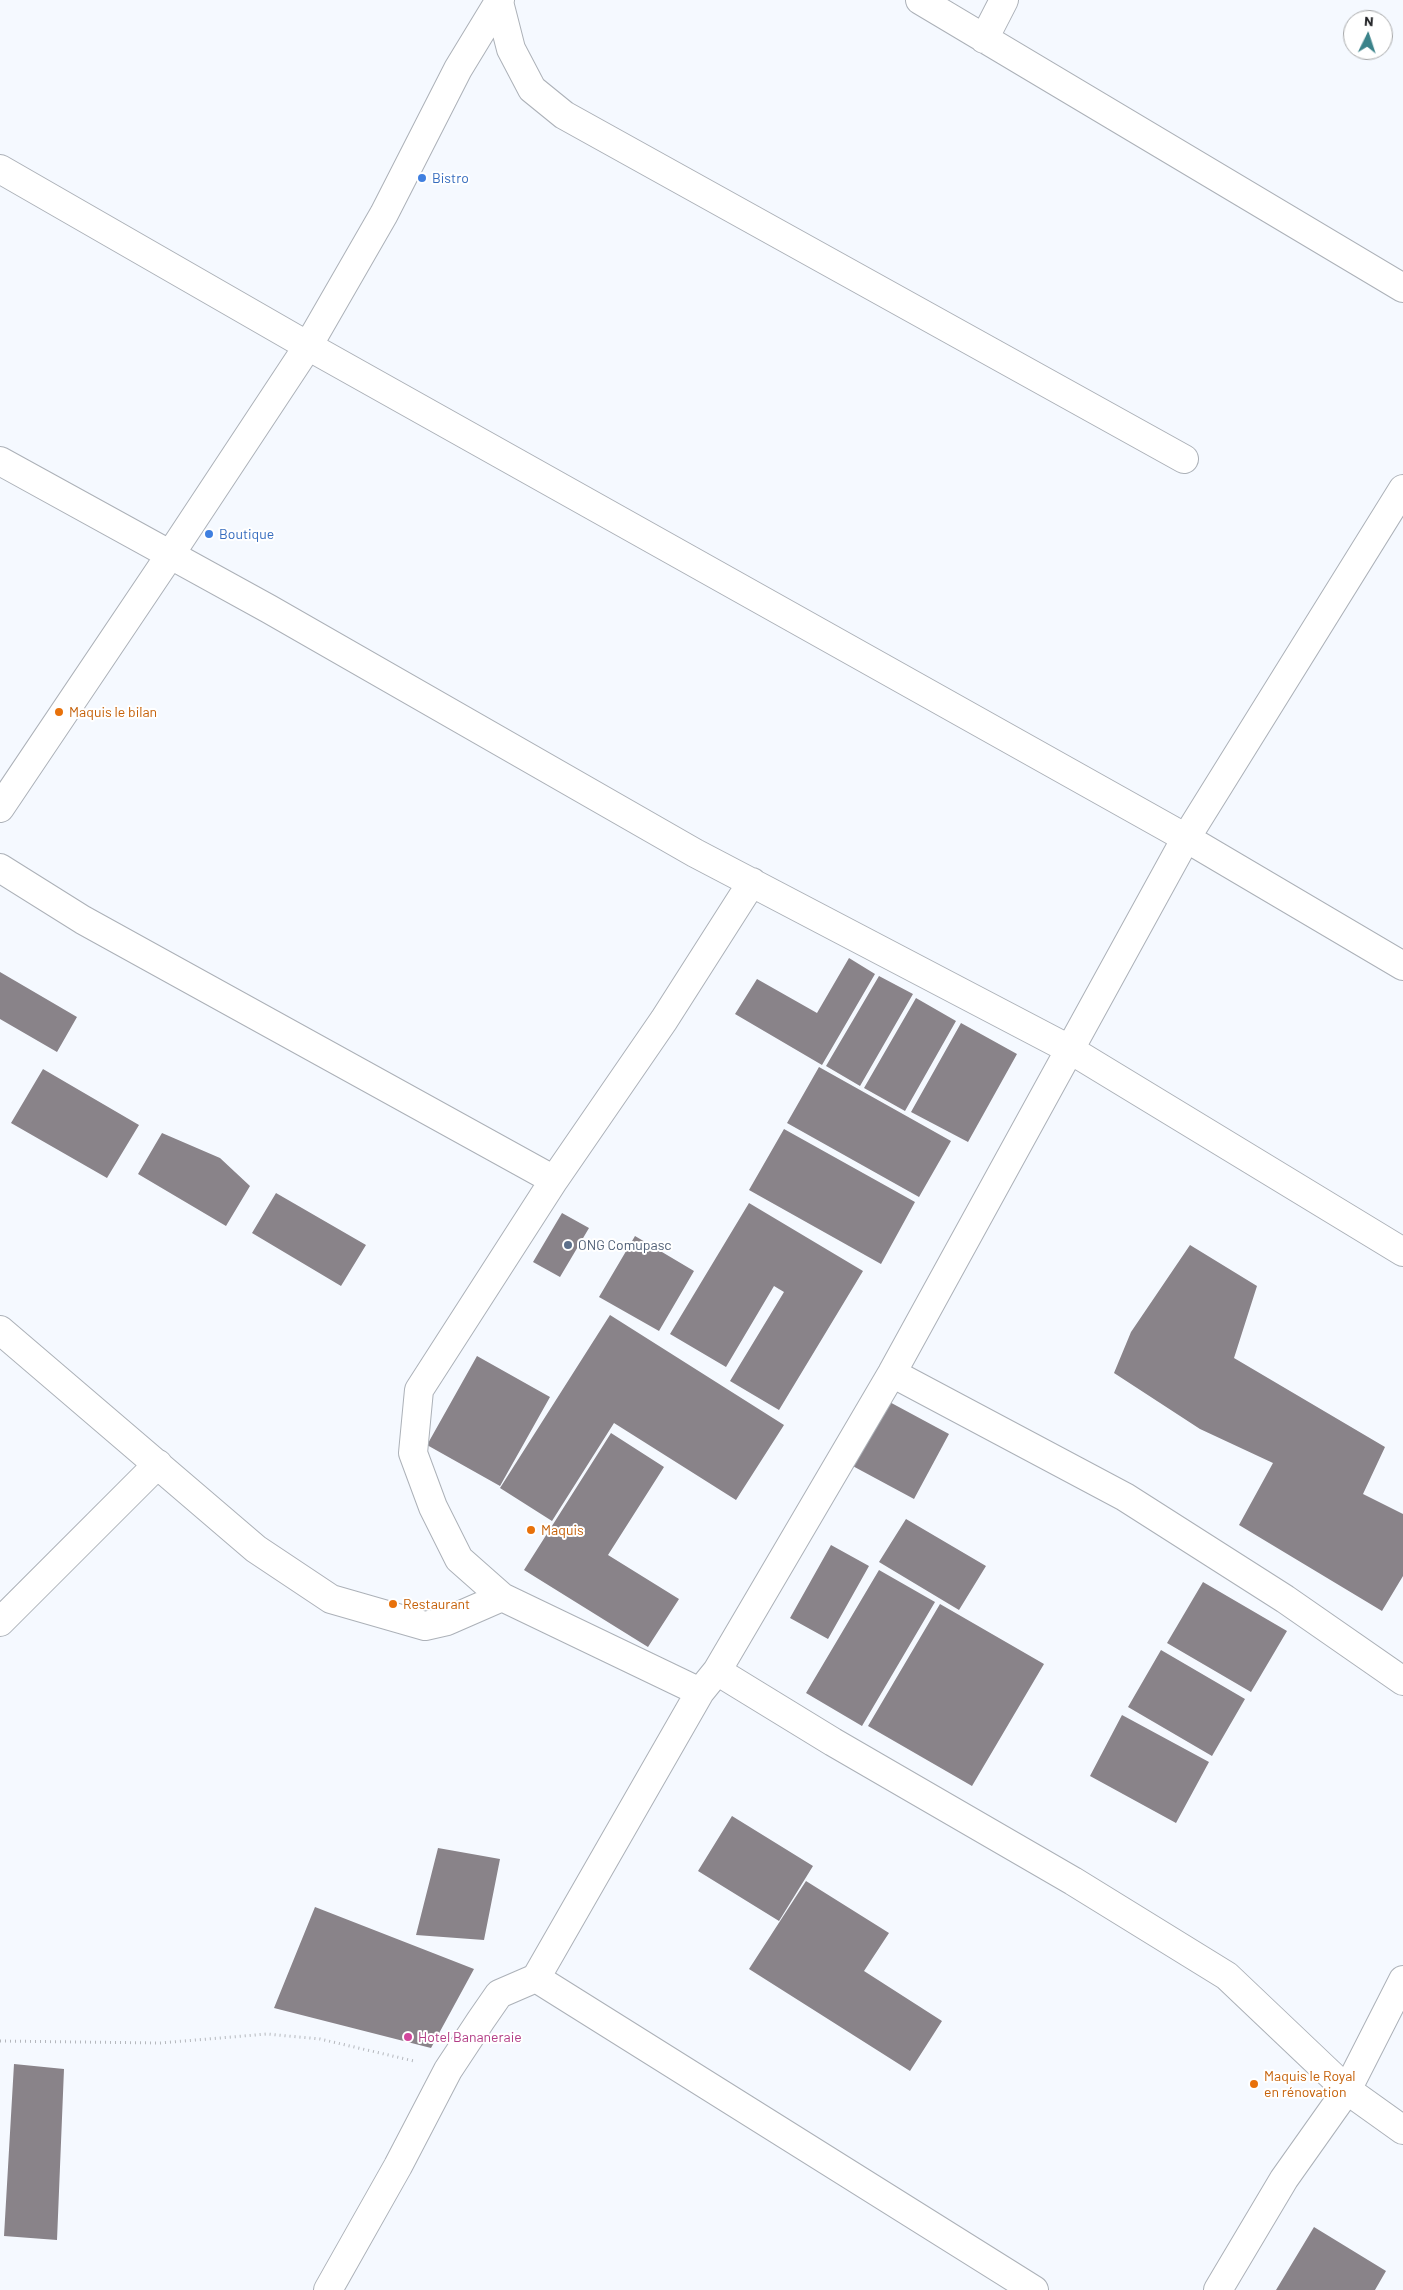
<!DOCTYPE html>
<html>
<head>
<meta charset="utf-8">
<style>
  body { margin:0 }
  #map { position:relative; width:1403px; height:2290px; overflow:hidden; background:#f5f9ff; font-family:Barlow,sans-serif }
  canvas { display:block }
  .north { position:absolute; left:1343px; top:10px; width:50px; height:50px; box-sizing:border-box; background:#fff; border:1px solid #a6a7a8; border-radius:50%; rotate:4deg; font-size:14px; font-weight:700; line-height:20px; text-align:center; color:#212225 }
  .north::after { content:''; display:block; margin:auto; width:18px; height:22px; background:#3b838a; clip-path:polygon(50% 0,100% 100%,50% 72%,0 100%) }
</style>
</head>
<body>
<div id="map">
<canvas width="1403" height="2290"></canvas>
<div class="north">N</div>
</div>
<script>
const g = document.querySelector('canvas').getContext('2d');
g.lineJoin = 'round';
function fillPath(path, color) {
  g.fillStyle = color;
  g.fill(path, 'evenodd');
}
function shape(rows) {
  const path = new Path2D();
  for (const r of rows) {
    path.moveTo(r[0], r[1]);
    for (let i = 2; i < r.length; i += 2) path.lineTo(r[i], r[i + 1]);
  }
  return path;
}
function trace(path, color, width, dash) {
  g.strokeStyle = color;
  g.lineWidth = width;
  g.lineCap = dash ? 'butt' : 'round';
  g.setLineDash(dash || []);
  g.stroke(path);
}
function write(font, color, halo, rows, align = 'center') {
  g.font = font + ' Barlow,sans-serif';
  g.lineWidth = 4;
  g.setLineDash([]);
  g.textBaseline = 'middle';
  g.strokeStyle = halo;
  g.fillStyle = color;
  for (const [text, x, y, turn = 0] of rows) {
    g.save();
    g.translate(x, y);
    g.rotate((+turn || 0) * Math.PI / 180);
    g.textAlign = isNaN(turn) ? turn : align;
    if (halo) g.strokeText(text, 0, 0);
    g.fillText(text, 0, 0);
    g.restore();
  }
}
const building = shape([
  [849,958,875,974,822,1065,735,1014,757,979,817,1013],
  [0,972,77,1017,57,1052,0,1019],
  [879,976,913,994,860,1086,826,1066],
  [916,998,956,1021,905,1111,864,1088],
  [961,1023,1017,1054,968,1142,911,1112],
  [819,1067,951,1141,919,1197,787,1123],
  [43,1069,139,1125,107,1178,11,1123],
  [784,1129,915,1202,881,1264,749,1190],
  [162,1133,220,1158,250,1186,226,1226,138,1174],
  [276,1193,366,1245,341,1286,252,1233],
  [749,1203,863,1271,779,1410,730,1381,784,1292,774,1286,726,1367,670,1334],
  [562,1213,589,1228,560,1277,533,1262],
  [635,1236,694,1271,659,1331,599,1297],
  [1190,1245,1257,1286,1234,1358,1385,1447,1363,1494,1403,1514,1403,1576,1382,1611,1239,1525,1273,1463,1200,1429,1114,1373,1131,1332],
  [610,1315,784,1425,736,1500,614,1423,552,1521,500,1488],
  [477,1356,550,1397,500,1486,427,1445],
  [884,1399,949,1434,914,1499,849,1464],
  [611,1433,664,1467,608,1555,679,1599,648,1647,524,1570],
  [906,1519,986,1566,959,1610,879,1562],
  [831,1545,869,1566,828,1639,790,1618],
  [879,1570,935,1602,862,1726,806,1693],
  [1203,1582,1287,1631,1251,1692,1167,1643],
  [940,1604,1044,1664,972,1786,868,1726],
  [1161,1650,1245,1699,1212,1756,1128,1707],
  [1122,1715,1209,1762,1176,1823,1090,1776],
  [732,1816,813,1866,779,1921,698,1871],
  [438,1848,500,1859,484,1940,416,1935],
  [806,1881,889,1933,864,1971,942,2021,910,2071,749,1969],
  [315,1907,474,1969,431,2048,274,2008],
  [14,2064,64,2069,57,2240,4,2236],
  [1314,2227,1386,2271,1375,2290,1276,2290]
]);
const path = shape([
  [0,2041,160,2043,267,2034,320,2039,414,2061]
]);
const minor = shape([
  [920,0,1403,288],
  [499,2,511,49,532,89,564,115,1184,459],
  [984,39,1004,0],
  [0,169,308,346,1186,838,1403,966],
  [0,461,269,609,695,853,1069,1049,1403,1252],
  [0,808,170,555,308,346,384,214,458,69,500,0],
  [0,868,83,920,554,1180],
  [0,1330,256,1549,331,1599,425,1626,447,1621,502,1597],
  [892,1373,1125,1497,1285,1599,1403,1681],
  [0,1622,158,1464],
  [717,1671,833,1742,1073,1881,1227,1976,1347,2090,1403,2130],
  [700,1692,502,1597,459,1559,433,1507,413,1453,419,1390,554,1180,664,1020,752,882],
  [536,1978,1034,2290],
  [328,2290,398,2166,448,2070,481,2020,499,1994,536,1978,700,1692,717,1671,892,1373,1186,838,1403,489],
  [1218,2290,1284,2179,1347,2090,1403,1980]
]);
const markers = [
  [422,178,5,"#3f7fe0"],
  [209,534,5,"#3f7fe0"],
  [59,712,5,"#e8710a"],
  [568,1245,5,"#5c6f8a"],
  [531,1530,5,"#e8710a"],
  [393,1604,5,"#e8710a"],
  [408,2037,5,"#d1479c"],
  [1254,2084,5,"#e8710a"]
];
const shopNames = [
  ["Bistro",432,178],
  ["Boutique",219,534]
];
const foodNames = [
  ["Maquis le bilan",69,712],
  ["Maquis",541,1530],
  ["Restaurant",403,1604],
  ["Maquis le Royal",1264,2076],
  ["en rénovation",1264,2092]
];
const serviceNames = [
  ["ONG Comupasc",578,1245]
];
const hotelNames = [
  ["Hotel Bananeraie",418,2037]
];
fillPath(building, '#898389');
trace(minor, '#acb1b8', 30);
trace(path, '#b4b7bc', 3, [1, 4]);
trace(minor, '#fff', 28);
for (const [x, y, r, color] of markers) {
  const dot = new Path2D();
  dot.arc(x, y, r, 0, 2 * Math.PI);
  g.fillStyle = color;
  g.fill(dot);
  trace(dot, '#fff', 2);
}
write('14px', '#366cbe', '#fff', shopNames, 'left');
write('14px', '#c56008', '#fff', foodNames, 'left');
write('14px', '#4e5e75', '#fff', serviceNames, 'left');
write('14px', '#b23c85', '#fff', hotelNames, 'left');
</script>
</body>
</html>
